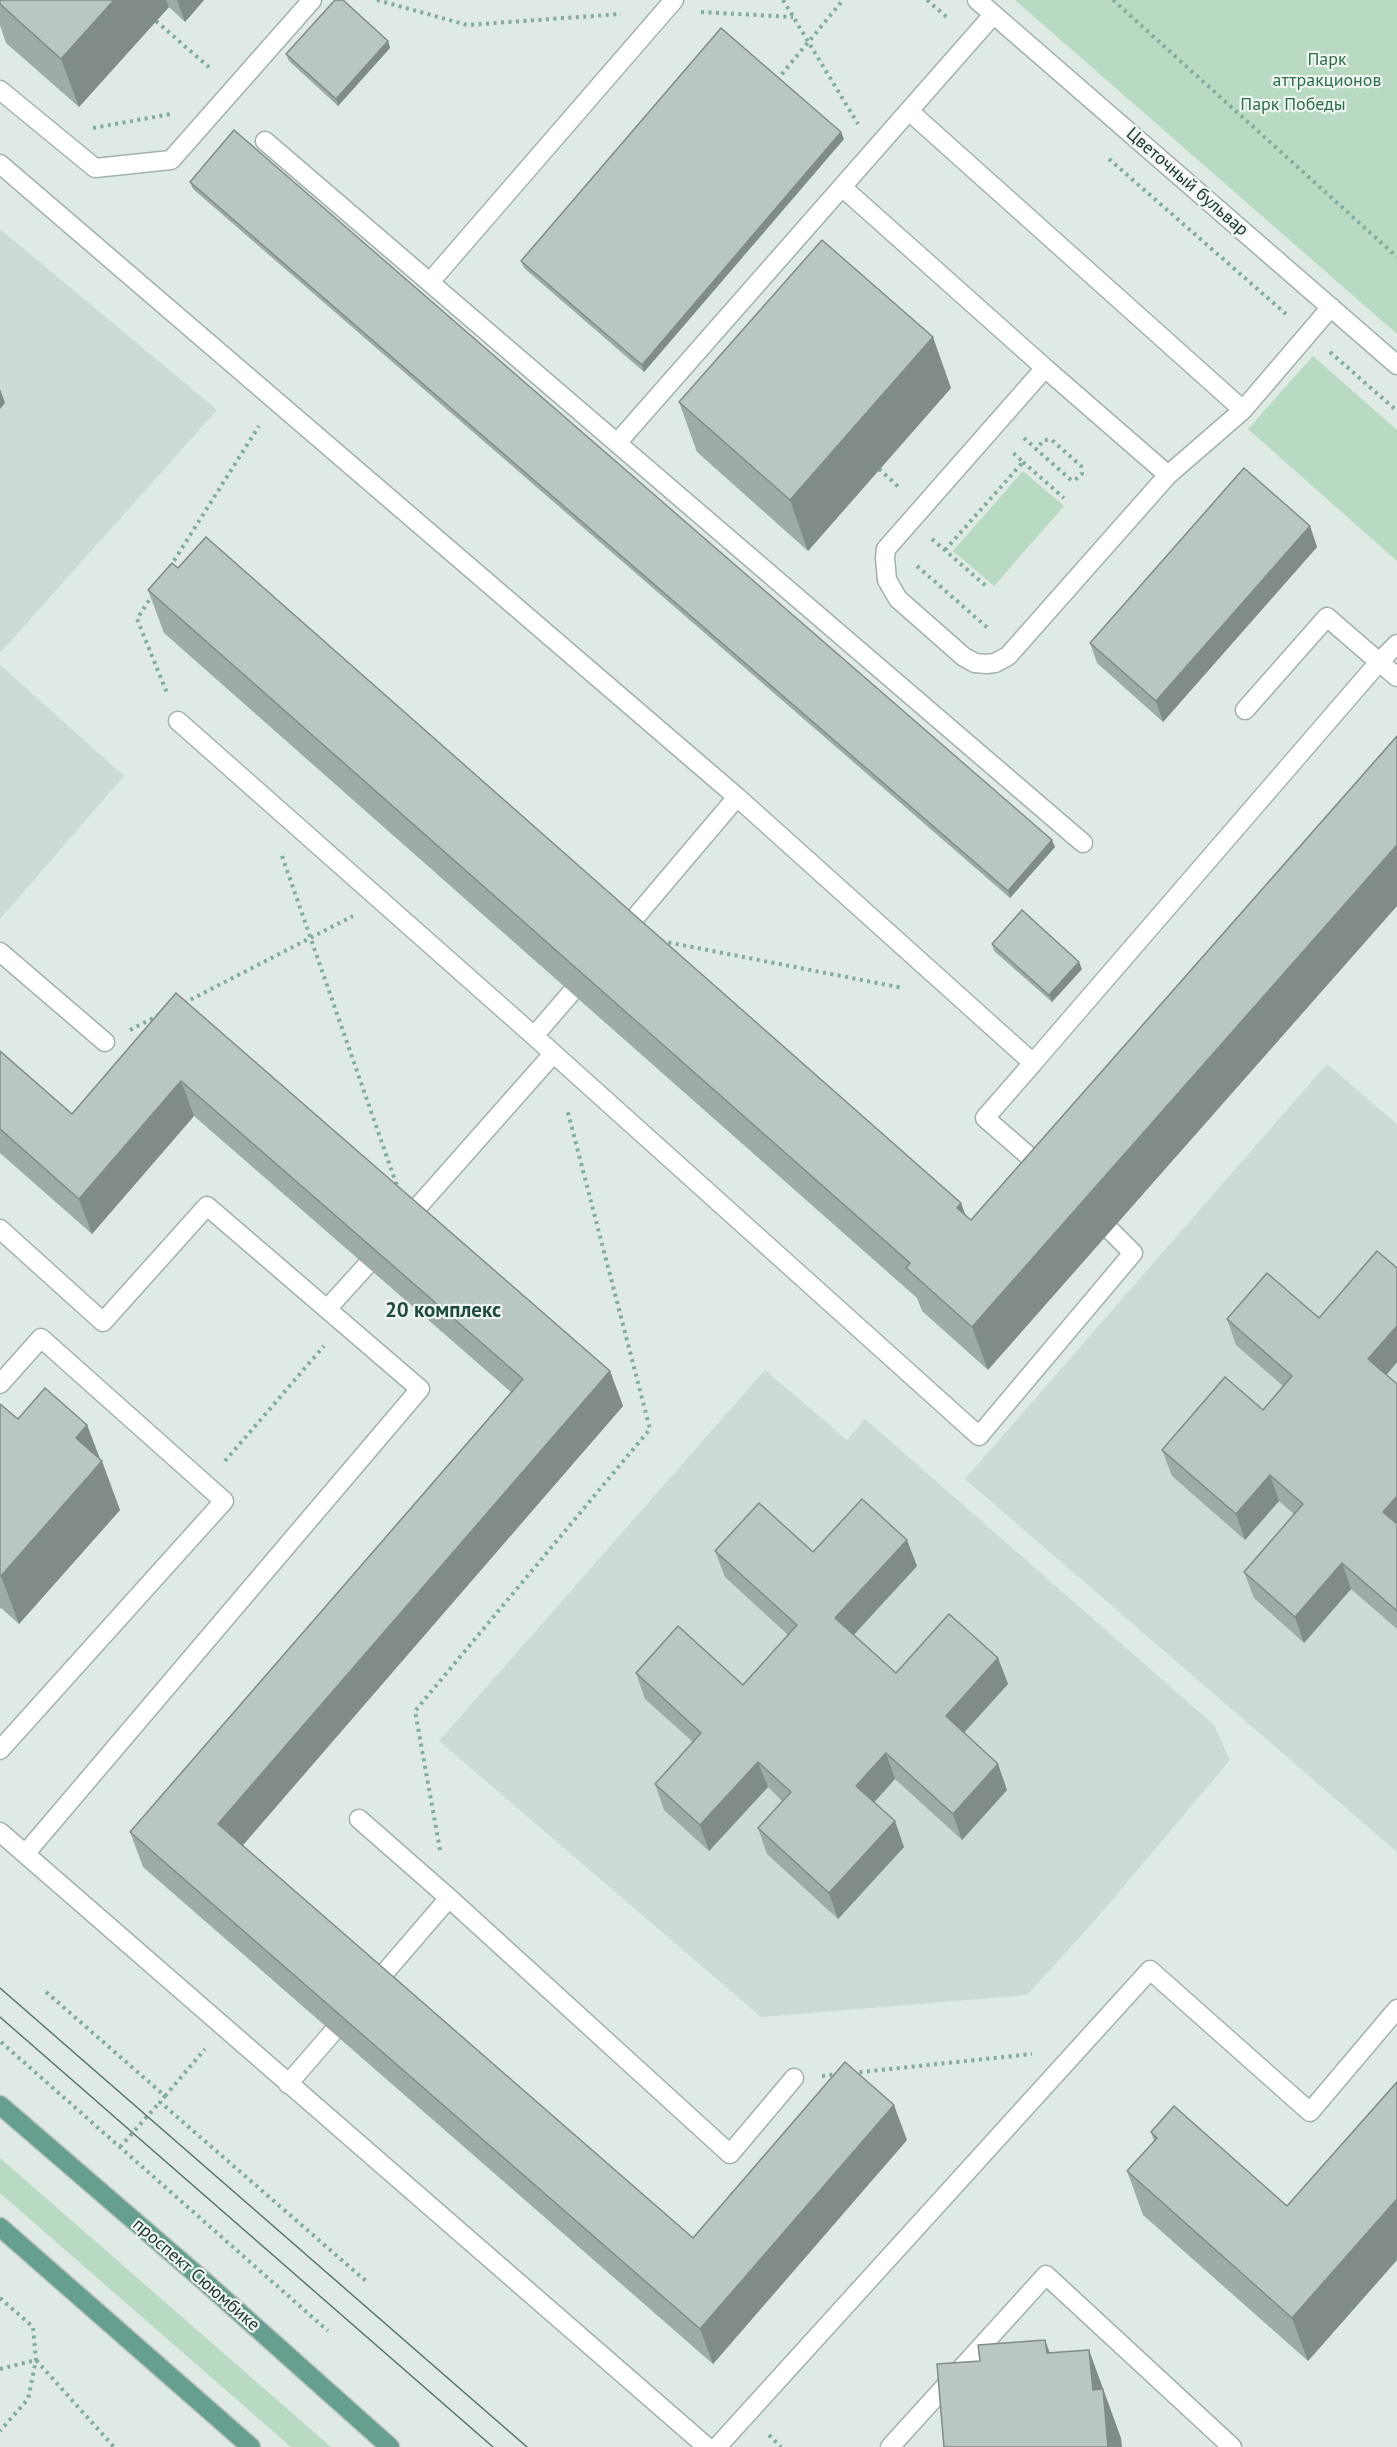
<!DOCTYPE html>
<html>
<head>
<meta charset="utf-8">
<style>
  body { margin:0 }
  canvas { display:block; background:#dfeae5 }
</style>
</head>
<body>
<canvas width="1397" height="2447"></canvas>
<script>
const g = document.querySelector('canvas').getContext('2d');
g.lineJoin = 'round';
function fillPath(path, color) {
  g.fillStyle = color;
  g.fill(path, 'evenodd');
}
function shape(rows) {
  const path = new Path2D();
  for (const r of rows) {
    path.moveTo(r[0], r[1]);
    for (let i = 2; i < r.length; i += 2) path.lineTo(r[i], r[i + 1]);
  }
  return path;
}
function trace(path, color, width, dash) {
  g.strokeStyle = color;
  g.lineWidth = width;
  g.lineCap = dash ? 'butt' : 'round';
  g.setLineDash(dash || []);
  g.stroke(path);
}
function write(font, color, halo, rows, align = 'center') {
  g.font = font + ' "PT Sans",sans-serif';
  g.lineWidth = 4.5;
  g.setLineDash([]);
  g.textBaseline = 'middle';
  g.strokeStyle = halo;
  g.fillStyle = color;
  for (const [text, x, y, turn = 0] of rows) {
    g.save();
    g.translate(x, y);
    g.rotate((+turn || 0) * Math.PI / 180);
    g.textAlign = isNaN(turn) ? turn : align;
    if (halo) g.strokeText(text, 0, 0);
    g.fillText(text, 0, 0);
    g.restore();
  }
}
const built = shape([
  [0,229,217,410,0,653],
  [0,665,124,776,0,919],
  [1327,1064,1397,1124,1397,1852,965,1479],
  [765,1370,847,1440,865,1419,1214,1725,1230,1760,1097,1918,1027,1995,761,2017,439,1741]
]);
const green = shape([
  [1015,0,1397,0,1397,334],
  [1313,356,1397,430,1397,561,1248,429],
  [1023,471,1064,506,994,586,953,551],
  [0,2158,331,2447,291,2447,0,2193]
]);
const path = shape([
  [377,0,467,25,621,14],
  [783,0,858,124],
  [927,0,949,19],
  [1113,0,1397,257],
  [701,12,793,17],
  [156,21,211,69],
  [777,80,843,0],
  [93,128,171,114],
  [1109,159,1286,314],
  [1330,352,1397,411],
  [1024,438,1036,449,1071,480,1075,480,1082,474,1081,466,1052,440,1044,440,1036,449],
  [1023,462,1064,498],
  [879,469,901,489],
  [932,539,986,586],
  [945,550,1023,462,1011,451],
  [917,566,990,630],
  [170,567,259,426],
  [153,594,137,619,167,693],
  [282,856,397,1186],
  [661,941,903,988],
  [184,1003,353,916],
  [130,1030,161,1014],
  [225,1461,324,1346],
  [440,1850,415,1711,650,1429,567,1109],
  [46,1992,165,2096,160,2102,367,2282],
  [1,2042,328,2331],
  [852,2073,1032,2054],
  [822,2076,838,2074],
  [165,2096,205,2049],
  [120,2147,160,2102],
  [0,2298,33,2327,36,2360,28,2399,0,2431],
  [0,2369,36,2360,114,2447],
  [769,2435,781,2447]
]);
const minor = shape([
  [977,0,1397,365],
  [0,90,95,168,171,160,312,0],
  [909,111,1243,410],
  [265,141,1083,843],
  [0,164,737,797,1033,1063,1379,662,1327,617,1245,710],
  [842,187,1045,368],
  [430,282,674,0],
  [617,443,993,15],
  [1168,475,1045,368,886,549,885,558,887,580,898,599,964,657,975,663,986,664,995,663,1008,656,1168,475,1243,410,1331,307],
  [1397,644,1379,662,1397,677],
  [178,721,534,1036,979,1436,1133,1253,1111,1231],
  [622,933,737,797],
  [0,952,105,1042],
  [534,1036,571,993],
  [1033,1063,985,1118,1046,1171],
  [408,1218,553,1054],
  [0,1229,103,1322,207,1206,420,1389,25,1854],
  [327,1309,366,1266],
  [0,1384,41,1338,224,1501,0,1750],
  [359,1819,449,1898,730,2154,794,2078],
  [0,1832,707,2447],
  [375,1984,449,1898],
  [288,2084,333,2032],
  [717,2447,1150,1970,1310,2112,1397,2009],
  [890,2447,1046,2275,1232,2447]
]);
const major = shape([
  [0,2105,204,2281,390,2447],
  [0,2227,251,2447]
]);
const tram = shape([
  [0,1988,527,2447],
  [0,2017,493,2447]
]);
const wall = shape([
  [0,0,204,0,185,22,169,7,79,107,6,43,0,25],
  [388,41,390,48,338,106,289,61,286,54],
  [844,139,644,372,524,268,521,261],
  [190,182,1055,847,1010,898,193,189],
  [951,388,808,551,697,452,679,402],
  [1310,526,1317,547,1163,722,1097,663,1090,643],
  [148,590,961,1203,988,1370,922,1311,917,1298,164,633],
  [992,944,1082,969,1052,1002,994,951],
  [176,993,610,1371,623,1406,242,1845,693,2238,907,2140,713,2364,143,1867,130,1832,511,1392,194,1116,92,1234,0,1153,0,1051,72,1114],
  [1319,1318,1397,1362,1386,1375,1397,1384,1397,1629,1351,1589,1304,1643,1254,1598,1244,1572,1294,1514,1279,1501,1245,1540,1172,1476,1162,1450,1263,1410,1283,1386,1236,1345,1227,1319],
  [0,1404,18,1419,87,1425,120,1510,19,1624,1,1608,0,1609],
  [715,1551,813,1552,917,1566,854,1635,896,1673,998,1658,1008,1684,964,1733,1007,1790,962,1840,895,1779,874,1803,904,1847,838,1919,767,1854,758,1828,782,1801,768,1787,709,1851,664,1810,655,1784,693,1742,645,1699,636,1673,743,1685,788,1635,725,1577],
  [1397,2082,1397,2260,1308,2361,1143,2215,1127,2171,1154,2141,1151,2132,1287,2206]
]);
const shadedWall = shape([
  [114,0,166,0,169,7,79,107,61,59],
  [177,0,204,0,185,22],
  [388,41,390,48,338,106,336,99],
  [841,132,844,139,644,372,642,365],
  [933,337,951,388,808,551,790,500],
  [0,389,5,403,0,409],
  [1310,526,1317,547,1163,722,1156,701],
  [1052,840,1055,847,1010,898,1008,891],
  [1397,845,1397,906,988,1370,972,1327],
  [1079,962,1082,969,1052,1002,1049,995],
  [181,1081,194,1116,92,1234,79,1199],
  [961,1203,977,1246,957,1208],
  [1397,1326,1397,1362,1378,1385,1368,1359],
  [610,1371,623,1406,231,1859,218,1824],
  [87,1425,101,1462,102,1461,120,1510,19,1624,1,1576,76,1438],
  [1270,1475,1279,1501,1245,1540,1236,1514],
  [1397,1496,1397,1533,1383,1512],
  [907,1540,917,1566,845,1644,835,1618],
  [1342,1563,1351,1589,1304,1643,1295,1617],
  [998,1658,1008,1684,955,1742,946,1716],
  [886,1753,895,1779,865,1812,856,1786],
  [758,1762,768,1787,709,1851,700,1825],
  [998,1764,1007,1790,962,1840,953,1814],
  [895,1821,904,1847,838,1919,829,1893],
  [894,2105,907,2140,713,2364,700,2329],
  [1397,2199,1397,2260,1308,2361,1292,2318],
  [1045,2340,1063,2388,1047,2353],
  [1089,2350,1121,2438,1122,2447,1108,2447,1093,2390]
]);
const building = shape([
  [0,0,114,0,61,59,0,4,0,0],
  [335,0,343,0,388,41,336,99,286,54,335,0],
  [721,28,841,132,642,365,521,261,721,28],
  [234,130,1052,840,1008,891,190,182,234,130],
  [822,240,933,337,790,500,679,402,822,240],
  [1244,468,1310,526,1156,701,1090,643,1244,468],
  [206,537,961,1203,957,1208,971,1220,1397,736,1397,845,972,1327,906,1268,910,1263,148,590,172,563,178,568,206,537],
  [1022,910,1079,962,1049,995,992,944,1022,910],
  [176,993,610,1371,218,1824,693,2238,845,2062,894,2105,700,2329,130,1832,523,1379,181,1081,79,1199,0,1129,0,1051,72,1114,176,993],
  [1377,1251,1397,1268,1397,1326,1368,1359,1397,1384,1397,1496,1383,1512,1397,1524,1397,1611,1342,1563,1295,1617,1244,1572,1303,1504,1270,1475,1236,1514,1162,1450,1225,1377,1263,1410,1292,1376,1227,1319,1267,1273,1319,1318,1377,1251],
  [45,1388,87,1425,76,1438,102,1461,1,1576,0,1575,0,1404,18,1419,45,1388],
  [862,1499,907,1540,835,1618,896,1673,949,1614,998,1658,946,1716,998,1764,953,1814,886,1753,856,1786,895,1821,829,1893,758,1828,791,1792,758,1762,700,1825,655,1784,701,1733,636,1673,678,1626,743,1685,797,1625,715,1551,759,1503,813,1552,862,1499],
  [1397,2082,1397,2199,1292,2318,1127,2171,1157,2138,1151,2132,1174,2106,1287,2206,1397,2082],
  [1045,2340,1047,2353,1089,2350,1093,2390,1103,2389,1108,2447,944,2447,937,2364,980,2361,978,2345,1045,2340]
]);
const parkNames = [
  ["Парк",1327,60],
  ["аттракционов",1327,81],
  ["Парк Победы",1293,105]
];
const streetNames = [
  ["Цветочный бульвар",1187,182,41],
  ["проспект Сююмбике",196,2275,41]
];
const quarterNames = [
  ["20 комплекс",443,1311]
];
fillPath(built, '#cedad4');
fillPath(green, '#b9dac2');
trace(minor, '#a2b1ac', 21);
trace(major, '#bcc4c2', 21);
trace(path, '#81ac9e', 4, [3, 4.5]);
trace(minor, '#fff', 18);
trace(major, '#669e8f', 18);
trace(tram, '#5b756e', 1.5);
fillPath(wall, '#9eaba6');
fillPath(shadedWall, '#818b87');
fillPath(building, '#b8c7c1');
trace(building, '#818b87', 1.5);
write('18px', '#2d6e46', '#f0f7f3', parkNames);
write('18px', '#213933', '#f0f7f3', streetNames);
write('bold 21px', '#1e4a3f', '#f0f7f3', quarterNames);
</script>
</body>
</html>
